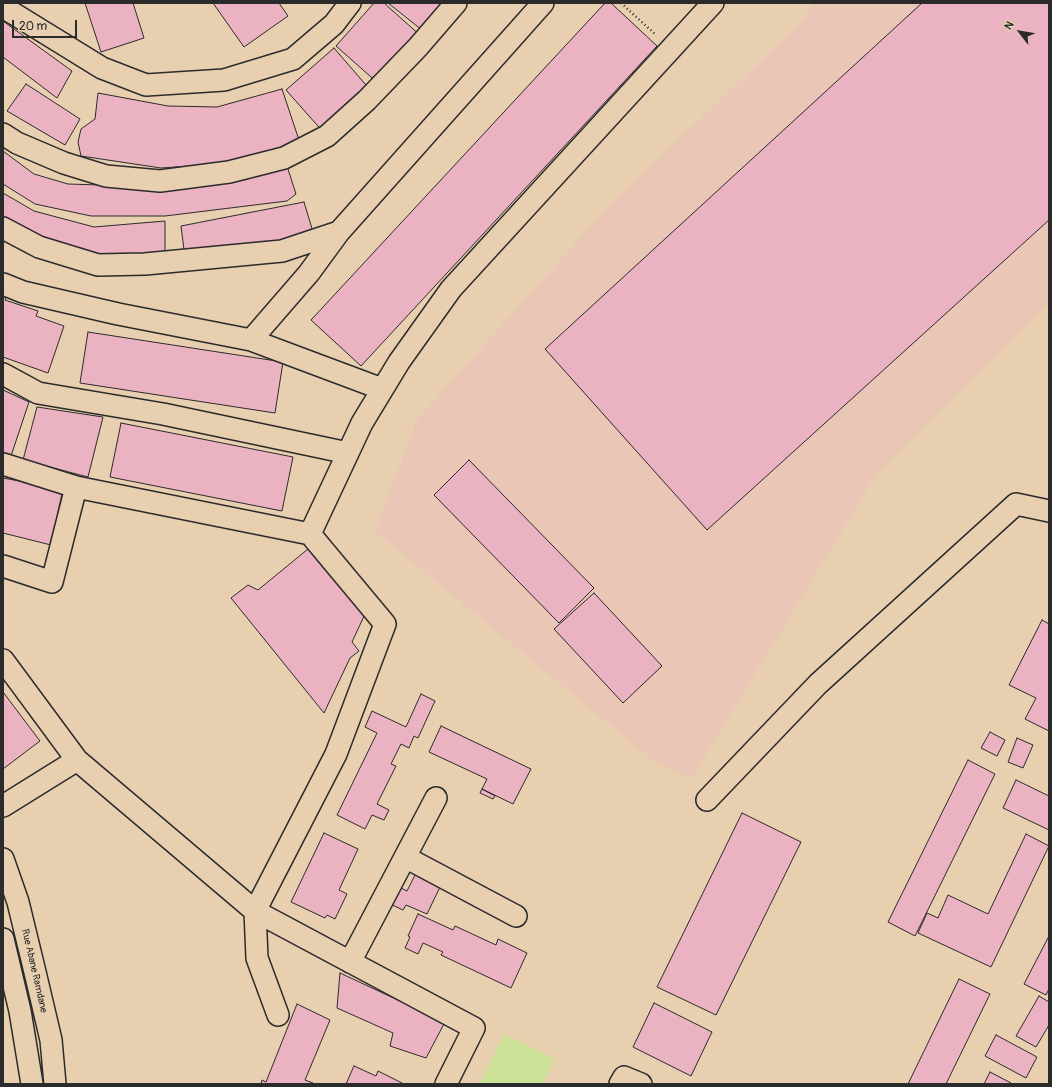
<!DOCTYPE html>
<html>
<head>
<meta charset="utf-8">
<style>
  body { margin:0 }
  #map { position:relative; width:1052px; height:1087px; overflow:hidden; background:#e8cfb0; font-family:Pangolin,sans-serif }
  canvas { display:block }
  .frame { position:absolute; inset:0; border:4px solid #2b2b2b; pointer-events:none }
  .north { position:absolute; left:1000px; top:12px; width:40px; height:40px; -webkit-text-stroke:3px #e8cfb0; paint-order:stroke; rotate:301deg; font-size:11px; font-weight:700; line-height:16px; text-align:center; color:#2b2b2b }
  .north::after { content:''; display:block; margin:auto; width:14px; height:18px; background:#2b2b2b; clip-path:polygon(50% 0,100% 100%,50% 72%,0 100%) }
  .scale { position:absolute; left:12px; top:20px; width:65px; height:18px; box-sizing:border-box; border:2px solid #2b2b2b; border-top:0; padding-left:5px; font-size:12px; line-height:14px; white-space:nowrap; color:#2b2b2b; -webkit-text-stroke:3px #e8cfb0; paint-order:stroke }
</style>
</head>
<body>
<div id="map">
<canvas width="1052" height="1087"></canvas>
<div class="frame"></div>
<div class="north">N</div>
<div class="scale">20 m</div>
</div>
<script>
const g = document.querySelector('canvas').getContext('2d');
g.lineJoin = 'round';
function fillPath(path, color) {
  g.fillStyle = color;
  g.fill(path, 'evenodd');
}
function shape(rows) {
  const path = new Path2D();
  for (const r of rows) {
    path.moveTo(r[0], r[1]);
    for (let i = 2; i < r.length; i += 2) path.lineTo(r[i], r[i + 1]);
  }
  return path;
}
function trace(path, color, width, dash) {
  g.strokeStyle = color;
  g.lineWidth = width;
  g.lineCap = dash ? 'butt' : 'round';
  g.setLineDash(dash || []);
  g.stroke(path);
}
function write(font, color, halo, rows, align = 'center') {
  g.font = font + ' Pangolin,sans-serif';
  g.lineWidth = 3;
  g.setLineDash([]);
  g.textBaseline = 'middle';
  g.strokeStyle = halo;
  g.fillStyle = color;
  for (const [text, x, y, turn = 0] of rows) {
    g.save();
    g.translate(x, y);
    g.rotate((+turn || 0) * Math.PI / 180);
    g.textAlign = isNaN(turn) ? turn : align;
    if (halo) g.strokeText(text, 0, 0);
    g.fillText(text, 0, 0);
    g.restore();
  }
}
const built = shape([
  [814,3,1049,3,1049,303,877,473,691,779,654,761,375,531,417,420,611,204,804,20]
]);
const green = shape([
  [504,1034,555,1059,543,1084,480,1084]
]);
const building = shape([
  [85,3,133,3,144,38,101,52,85,3],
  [213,3,279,3,288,16,244,47,213,3],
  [374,3,384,3,422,37,380,85,336,46,374,3],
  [388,3,451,3,427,34,388,3],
  [605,3,611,3,657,46,361,366,311,320,605,3],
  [922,3,1049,3,1049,220,707,530,545,349,922,3],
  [3,21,72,71,57,98,3,57,3,21],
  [334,48,372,92,325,134,286,90,334,48],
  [26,84,80,119,65,145,7,111,26,84],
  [282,89,301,146,219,164,161,168,81,156,78,142,81,129,95,119,98,93,168,106,217,107,282,89],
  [3,151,34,174,68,184,164,187,287,166,296,194,287,201,165,216,91,216,35,204,3,184,3,151],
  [3,193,34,211,94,227,165,221,165,257,94,257,3,224,3,193],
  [304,202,313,232,283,242,185,258,181,226,304,202],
  [3,290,8,292,5,300,38,311,36,316,64,326,48,373,3,357,3,290],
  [88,332,283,362,275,413,80,383,88,332],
  [3,390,29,402,11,456,3,452,3,390],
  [37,407,103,417,88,477,23,460,37,407],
  [121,423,293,457,282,511,110,477,121,423],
  [469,460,594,588,559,623,434,495,469,460],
  [3,478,63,489,51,545,3,533,3,478],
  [308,549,326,571,334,575,365,614,352,642,359,651,350,658,324,713,231,598,248,585,258,590,308,549],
  [594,593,662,666,623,703,554,629,594,593],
  [1042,620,1049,624,1049,731,1025,719,1036,698,1009,685,1042,620],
  [3,692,40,741,3,769,3,692],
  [421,694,435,701,418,738,414,736,409,748,401,744,391,764,396,766,377,804,389,810,384,820,372,815,365,829,337,815,377,733,365,727,372,711,406,727,421,694],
  [441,726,531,769,513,804,482,789,487,779,429,752,441,726],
  [990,732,1005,740,997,756,981,748,990,732],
  [1017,738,1033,745,1023,768,1008,762,1017,738],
  [968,760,995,774,915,936,888,922,968,760],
  [1016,780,1049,796,1049,830,1003,808,1016,780],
  [482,789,495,796,493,799,480,793,482,789],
  [742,813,801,842,716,1015,657,987,742,813],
  [324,833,358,849,339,890,347,894,335,919,327,915,325,918,291,902,324,833],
  [1026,834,1049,846,991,967,918,933,927,913,938,918,948,895,988,914,1026,834],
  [417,871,442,883,427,914,406,905,403,910,388,903,397,886,407,891,417,871],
  [418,914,453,930,455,926,496,945,498,939,527,953,511,988,441,955,443,952,423,943,418,954,405,948,410,937,408,936,418,914],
  [1049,936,1049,989,1046,995,1024,984,1049,936],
  [340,973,445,1022,426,1058,390,1046,393,1033,337,1008,340,973],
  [959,979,990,994,946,1084,908,1084,959,979],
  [1039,996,1049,1002,1049,1025,1036,1047,1016,1036,1039,996],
  [654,1003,712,1032,691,1076,633,1047,654,1003],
  [297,1004,330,1020,305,1080,313,1083,312,1084,261,1084,262,1080,266,1082,297,1004],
  [996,1035,1037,1057,1026,1078,985,1056,996,1035],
  [354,1066,376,1076,378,1071,404,1084,346,1084,354,1066],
  [990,1072,1011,1083,1011,1084,984,1084,990,1072]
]);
const path = shape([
  [621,3,656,35]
]);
const minor = shape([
  [3,7,102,68,146,85,224,80,293,59,334,24,350,3],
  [3,134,17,143,64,163,106,176,160,181,229,172,284,158,327,136,367,100,418,47,456,3],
  [3,228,39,247,98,265,145,264,282,251,339,232,543,3],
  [3,284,23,292,118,314,251,340,309,273,339,232],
  [251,340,382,389],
  [3,374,38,393,163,414,348,453],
  [3,464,76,487,310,534],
  [3,566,52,582,76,487],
  [3,660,77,760],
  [707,800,818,684,1016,504,1049,511],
  [3,806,77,760,255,911,474,1028,446,1084],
  [405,857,516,916],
  [3,859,18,902,35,972,51,1040,55,1084],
  [3,939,20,1011,32,1084],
  [350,962,436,798],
  [278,1015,257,958,255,911,336,754,385,624,310,534,362,423,399,362,451,289,713,3],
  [620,1084,624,1077,641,1084]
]);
const streetNames = [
  ["Rue Abane Ramdane",34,971,77]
];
fillPath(built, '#e9c6b5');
fillPath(green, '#cce297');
fillPath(building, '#ebb2c2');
trace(building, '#2b2b2b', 1);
trace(minor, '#2b2b2b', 24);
trace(path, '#2b2b2b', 2.5, [1, 3]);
trace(minor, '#e8cfb0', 21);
write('10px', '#2b2b2b', '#e8cfb0', streetNames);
</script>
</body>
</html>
